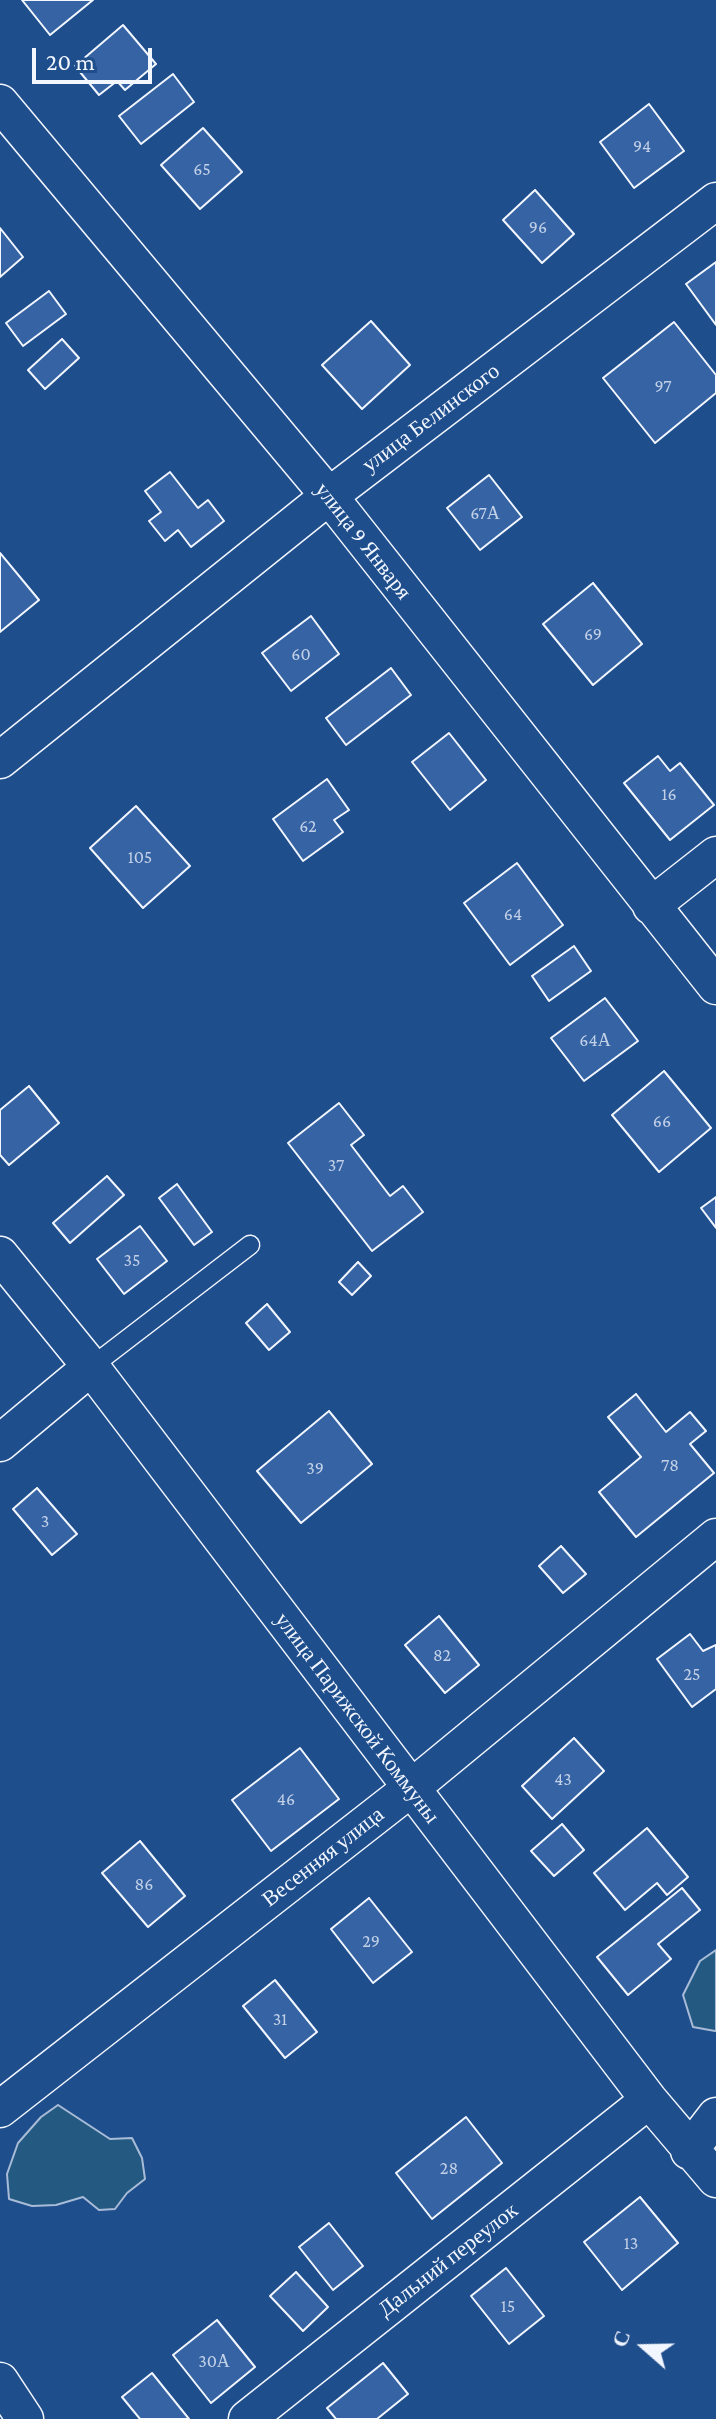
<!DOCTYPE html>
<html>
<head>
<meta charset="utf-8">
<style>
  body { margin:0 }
  #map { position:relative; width:716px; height:2419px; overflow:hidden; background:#1f4e8c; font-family:"Crimson Pro",serif }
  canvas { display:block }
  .north { position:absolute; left:604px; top:2307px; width:80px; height:80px; -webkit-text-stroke:6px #1f4e8c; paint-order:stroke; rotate:290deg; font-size:22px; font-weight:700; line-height:32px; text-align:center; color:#f2f6ff }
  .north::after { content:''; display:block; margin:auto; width:28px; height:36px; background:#f2f6ff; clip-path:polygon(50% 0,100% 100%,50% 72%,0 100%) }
  .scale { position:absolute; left:32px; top:48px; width:120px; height:36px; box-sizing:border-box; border:4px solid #f2f6ff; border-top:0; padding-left:10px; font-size:24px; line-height:28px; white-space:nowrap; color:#f2f6ff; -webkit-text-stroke:6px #1f4e8c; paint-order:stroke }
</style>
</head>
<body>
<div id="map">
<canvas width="716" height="2419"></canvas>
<div class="north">С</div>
<div class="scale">20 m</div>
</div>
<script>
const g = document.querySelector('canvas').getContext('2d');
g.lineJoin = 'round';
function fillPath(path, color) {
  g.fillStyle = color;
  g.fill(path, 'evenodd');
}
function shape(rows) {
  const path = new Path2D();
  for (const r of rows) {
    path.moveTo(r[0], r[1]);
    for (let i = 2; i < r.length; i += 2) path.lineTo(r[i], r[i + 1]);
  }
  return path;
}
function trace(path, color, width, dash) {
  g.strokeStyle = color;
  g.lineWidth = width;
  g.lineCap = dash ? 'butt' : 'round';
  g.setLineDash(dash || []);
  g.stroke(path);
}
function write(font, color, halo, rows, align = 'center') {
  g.font = font + ' "Crimson Pro",serif';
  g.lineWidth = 6;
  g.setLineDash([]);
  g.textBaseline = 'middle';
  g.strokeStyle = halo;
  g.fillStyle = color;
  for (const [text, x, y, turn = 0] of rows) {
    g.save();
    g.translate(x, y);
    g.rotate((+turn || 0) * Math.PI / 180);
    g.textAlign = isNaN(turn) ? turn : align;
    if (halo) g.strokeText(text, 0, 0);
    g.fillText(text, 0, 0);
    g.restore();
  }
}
const green = shape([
  [716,1950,716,2031,715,2031,693,2027,683,1995,700,1961,716,1950],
  [58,2105,110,2139,132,2138,142,2158,145,2179,127,2193,115,2209,99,2210,83,2197,56,2205,32,2206,9,2199,7,2174,18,2143,41,2117,58,2105]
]);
const building = shape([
  [22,0,93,0,50,35,22,0],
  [123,25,156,64,125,90,117,81,99,95,75,66,123,25],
  [173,74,194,102,141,144,119,116,173,74],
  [649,104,684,151,634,188,600,142,649,104],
  [203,128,242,172,200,209,161,165,203,128],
  [535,190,574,234,542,263,503,220,535,190],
  [0,228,23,257,0,277,0,228],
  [716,262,716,325,686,284,716,262],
  [49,291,66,314,23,346,6,323,49,291],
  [371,321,410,365,362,409,322,365,371,321],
  [674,322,716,375,716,393,655,443,603,378,674,322],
  [62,339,79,358,45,389,28,370,62,339],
  [170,472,198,508,208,500,224,521,191,547,178,530,165,541,149,521,161,512,145,491,170,472],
  [489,475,522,517,480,550,447,508,489,475],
  [0,553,39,600,0,632,0,553],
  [593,583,642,644,593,685,543,624,593,583],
  [311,616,339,654,291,691,262,653,311,616],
  [391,668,411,695,346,745,326,718,391,668],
  [449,733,486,780,450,810,412,762,449,733],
  [658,756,670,771,680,763,714,805,670,840,624,783,658,756],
  [327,779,349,810,334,820,343,832,303,861,273,819,327,779],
  [136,806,190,866,143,908,90,848,136,806],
  [517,863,563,925,510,965,464,903,517,863],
  [574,946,591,971,549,1001,532,976,574,946],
  [605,998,638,1041,584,1081,551,1038,605,998],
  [664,1071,711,1128,659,1172,612,1115,664,1071],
  [29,1086,59,1123,9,1165,0,1155,0,1110,29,1086],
  [339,1103,364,1135,351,1145,390,1196,403,1186,423,1212,372,1251,288,1143,339,1103],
  [107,1176,124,1195,70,1243,53,1223,107,1176],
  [177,1184,212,1232,194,1245,159,1198,177,1184],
  [716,1197,716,1228,701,1208,716,1197],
  [140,1226,167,1261,124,1294,97,1259,140,1226],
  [358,1262,371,1276,352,1295,339,1282,358,1262],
  [267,1304,290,1332,269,1350,246,1323,267,1304],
  [636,1394,666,1432,690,1412,706,1431,690,1444,714,1473,636,1537,599,1492,641,1457,608,1417,636,1394],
  [329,1411,372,1464,301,1523,257,1471,329,1411],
  [37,1488,77,1534,52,1555,13,1509,37,1488],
  [561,1546,586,1574,563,1593,539,1566,561,1546],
  [439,1616,479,1665,445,1693,405,1645,439,1616],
  [690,1634,703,1651,716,1645,716,1689,692,1707,657,1659,690,1634],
  [574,1738,604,1771,552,1819,522,1786,574,1738],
  [300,1748,339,1799,271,1851,232,1800,300,1748],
  [562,1824,584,1850,554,1876,531,1851,562,1824],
  [647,1828,688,1877,667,1895,657,1883,625,1910,594,1873,647,1828],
  [140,1841,185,1896,148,1927,102,1873,140,1841],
  [682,1888,700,1910,658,1944,671,1959,628,1995,597,1957,682,1888],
  [369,1898,412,1952,373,1983,331,1929,369,1898],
  [275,1980,317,2032,285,2058,243,2006,275,1980],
  [466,2117,502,2163,432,2219,396,2173,466,2117],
  [640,2197,678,2243,622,2290,584,2242,640,2197],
  [329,2223,363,2266,333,2290,299,2247,329,2223],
  [506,2268,544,2316,509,2344,471,2296,506,2268],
  [296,2272,328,2307,303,2331,270,2296,296,2272],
  [217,2320,255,2367,211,2403,173,2355,217,2320],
  [383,2363,408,2394,377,2419,336,2419,327,2408,383,2363],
  [152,2373,189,2419,140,2419,122,2397,152,2373]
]);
const lane = shape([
  [91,1367,250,1245]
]);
const street = shape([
  [0,103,329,496,716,986],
  [0,760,329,496,716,201],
  [651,906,716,855],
  [0,1255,91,1367,649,2100,716,2179],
  [0,1443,91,1367],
  [0,2109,410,1789,716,1537],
  [689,2151,716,2116],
  [0,2381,25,2419],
  [247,2419,649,2100]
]);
const numberNames = [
  ["94",642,146],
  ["65",202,169],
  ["96",538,227],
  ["97",663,386],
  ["67А",485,513],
  ["69",593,634],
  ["60",301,654],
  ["16",669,794],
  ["62",308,826],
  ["105",140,857],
  ["64",513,914],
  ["64А",595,1040],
  ["66",662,1121],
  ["37",336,1165],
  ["35",132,1260],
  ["78",670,1465],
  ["39",315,1468],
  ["3",45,1521],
  ["82",442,1655],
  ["25",692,1674],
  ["43",563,1779],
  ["46",286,1799],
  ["86",144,1884],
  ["29",371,1941],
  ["31",280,2019],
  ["28",449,2168],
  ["13",631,2243],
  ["15",508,2306],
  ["30А",214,2361]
];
const streetNames = [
  ["улица Белинского",431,418,-37],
  ["улица 9 Января",363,541,52],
  ["улица Парижской Коммуны",357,1718,53],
  ["Весенняя улица",323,1857,-38],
  ["Дальний переулок",448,2260,-38]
];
fillPath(green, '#245a82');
trace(green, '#a8bbd7', 2);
fillPath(building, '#3563a3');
trace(building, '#f2f6ff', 2);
trace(lane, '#f2f6ff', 21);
trace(street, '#f2f6ff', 39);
trace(lane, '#1f4e8c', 18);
trace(street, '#1f4e8c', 36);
write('18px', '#c3d1e8', null, numberNames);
write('22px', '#f2f6ff', '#1f4e8c', streetNames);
</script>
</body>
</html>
